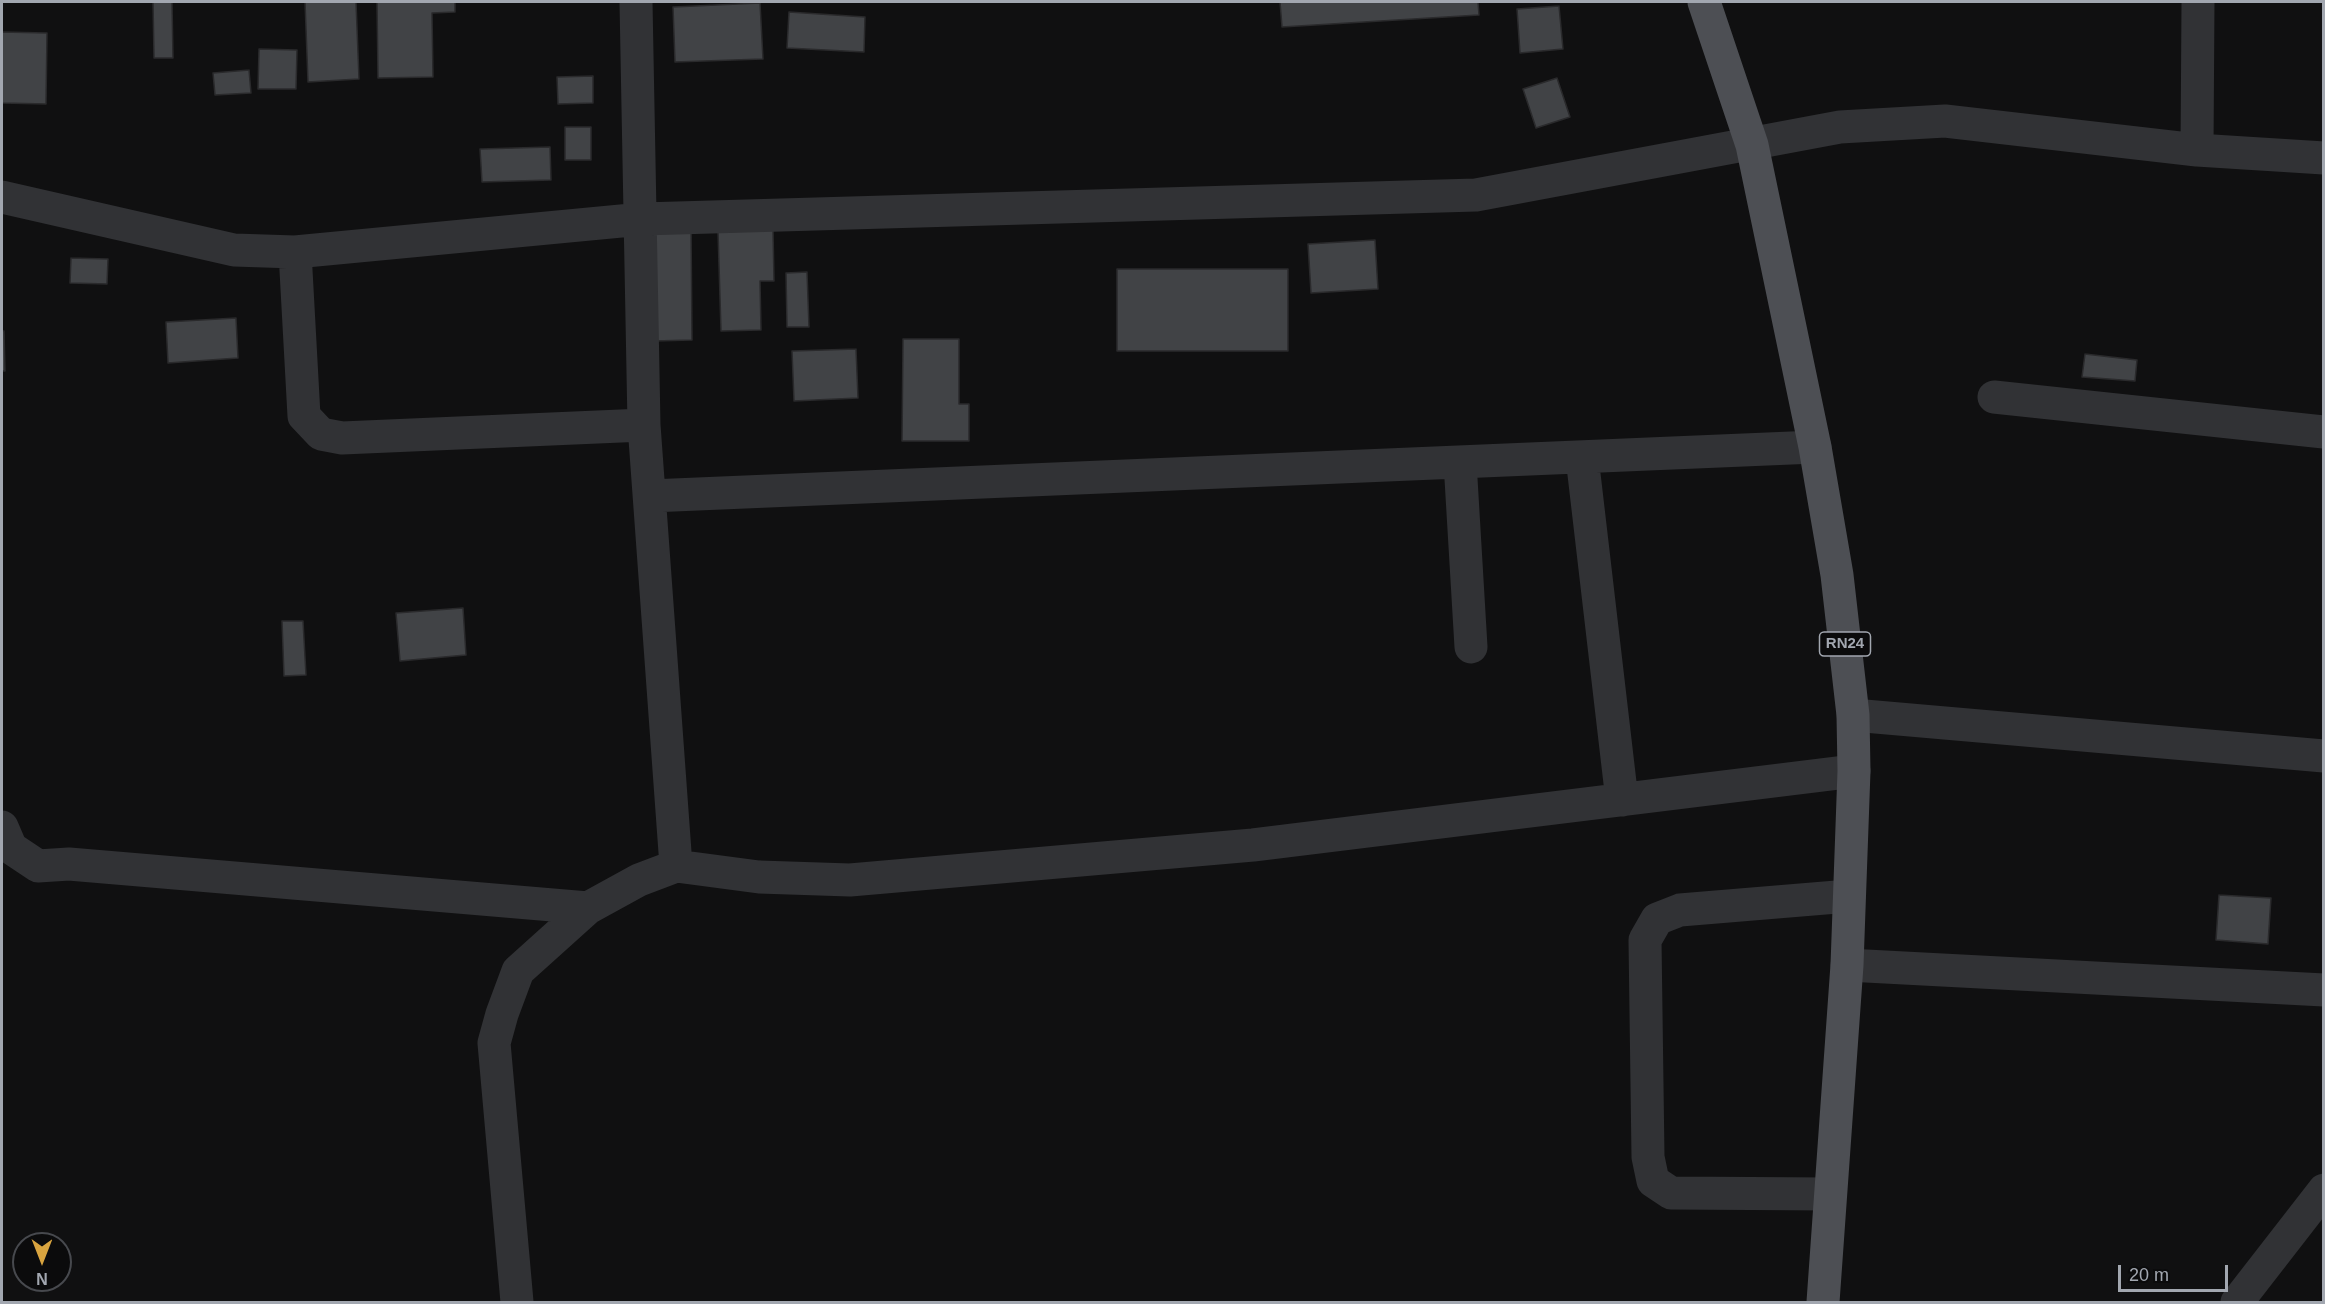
<!DOCTYPE html>
<html>
<head>
<meta charset="utf-8">
<style>
  body { margin:0 }
  #map { position:relative; width:2325px; height:1304px; overflow:hidden; background:#101011; font-family:Helvetica,sans-serif }
  canvas { display:block }
  .frame { position:absolute; inset:0; border:3px solid #a2a7b0; pointer-events:none }
  .north { position:absolute; left:12px; top:1232px; width:60px; height:60px; box-sizing:border-box; background:#0b0b0c; border:2px solid #47494e; border-radius:50%; rotate:180deg; font-size:16px; font-weight:700; line-height:24px; text-align:center; color:#a2a7b0 }
  .north::after { content:''; display:block; margin:auto; width:21px; height:27px; background:#d9a43f; clip-path:polygon(50% 0,100% 100%,50% 72%,0 100%) }
  .scale { position:absolute; left:2118px; top:1265px; width:110px; height:27px; box-sizing:border-box; border:3px solid #a2a7b0; border-top:0; padding-left:8px; font-size:18px; line-height:21px; white-space:nowrap; color:#a2a7b0; -webkit-text-stroke:4px #0b0b0c; paint-order:stroke }
</style>
</head>
<body>
<div id="map">
<canvas width="2325" height="1304"></canvas>
<div class="frame"></div>
<div class="north">N</div>
<div class="scale">20 m</div>
</div>
<script>
const g = document.querySelector('canvas').getContext('2d');
g.lineJoin = 'round';
function fillPath(path, color) {
  g.fillStyle = color;
  g.fill(path, 'evenodd');
}
function shape(rows) {
  const path = new Path2D();
  for (const r of rows) {
    path.moveTo(r[0], r[1]);
    for (let i = 2; i < r.length; i += 2) path.lineTo(r[i], r[i + 1]);
  }
  return path;
}
function trace(path, color, width, dash) {
  g.strokeStyle = color;
  g.lineWidth = width;
  g.lineCap = dash ? 'butt' : 'round';
  g.setLineDash(dash || []);
  g.stroke(path);
}
function write(font, color, halo, rows, align = 'center') {
  g.font = font + ' Helvetica,sans-serif';
  g.lineWidth = 4.5;
  g.setLineDash([]);
  g.textBaseline = 'middle';
  g.strokeStyle = halo;
  g.fillStyle = color;
  for (const [text, x, y, turn = 0] of rows) {
    g.save();
    g.translate(x, y);
    g.rotate((+turn || 0) * Math.PI / 180);
    g.textAlign = isNaN(turn) ? turn : align;
    if (halo) g.strokeText(text, 0, 0);
    g.fillText(text, 0, 0);
    g.restore();
  }
}
const building = shape([
  [153,2,172,2,173,58,154,58,153,2],
  [305,2,356,2,359,79,308,82,305,2],
  [377,2,455,2,455,12,432,13,433,77,378,78,377,2],
  [1280,2,1478,2,1479,15,1282,27,1280,2],
  [760,3,763,59,675,62,673,7,760,3],
  [1559,6,1563,49,1520,53,1517,9,1559,6],
  [789,12,865,17,864,52,787,48,789,12],
  [2,32,47,33,46,104,2,103,2,32],
  [259,49,297,50,296,89,258,89,259,49],
  [249,70,251,93,215,95,213,73,249,70],
  [593,76,593,103,558,104,557,77,593,76],
  [1557,78,1570,117,1536,128,1523,89,1557,78],
  [565,127,591,127,591,160,565,160,565,127],
  [550,147,551,180,482,182,480,149,550,147],
  [691,225,692,340,654,341,653,226,691,225],
  [773,230,774,281,760,281,761,330,721,331,718,232,773,230],
  [1375,240,1378,289,1311,293,1308,244,1375,240],
  [71,258,108,259,107,284,70,283,71,258],
  [1117,269,1288,269,1288,351,1117,351,1117,269],
  [807,272,809,327,787,327,786,273,807,272],
  [236,318,238,358,168,363,166,322,236,318],
  [2,331,4,331,5,371,2,371,2,331],
  [903,339,959,339,959,404,969,404,969,441,902,441,903,339],
  [856,349,858,398,794,401,792,351,856,349],
  [2085,354,2137,360,2135,381,2082,377,2085,354],
  [463,608,466,655,400,661,396,613,463,608],
  [282,621,303,621,306,675,284,676,282,621],
  [2219,895,2271,898,2268,944,2216,940,2219,895]
]);
const minor = shape([
  [636,2,644,425,676,866],
  [2197,150,2198,2],
  [2,197,234,250,295,252,642,219,1476,195,1840,127,1945,121,2197,150,2324,158],
  [295,252,304,416,321,434,342,438,644,425],
  [1994,397,2324,432],
  [1582,457,1622,800],
  [1460,462,1471,647],
  [650,496,1815,447],
  [1853,715,2324,756],
  [2,827,11,848,38,866,69,864,588,908],
  [1847,965,2324,990],
  [1830,1194,1671,1193,1653,1181,1648,1157,1645,940,1657,919,1680,910,1849,896],
  [517,1302,494,1043,502,1014,518,971,588,908,639,880,676,866,759,877,850,880,1253,845,1854,771],
  [2237,1302,2324,1190]
]);
const major = shape([
  [1704,2,1752,145,1815,447,1837,575,1853,715,1854,771,1847,965,1823,1302]
]);
const shields = [
  [1845,644,51]
];
const shieldNames = [
  ["RN24",1845,644]
];
fillPath(building, '#414346');
trace(building, '#2a2a2c', 1.5);
trace(minor, '#313235', 33);
trace(major, '#4d4f54', 33);
for (const [x, y, w] of shields) {
  const box = new Path2D();
  box.roundRect(x - w / 2, y - 12, w, 24, 4.5);
  g.fillStyle = '#0b0b0c';
  g.fill(box);
  trace(box, '#a2a7b0', 1.5);
}
write('bold 15px', '#a2a7b0', null, shieldNames);
</script>
</body>
</html>
